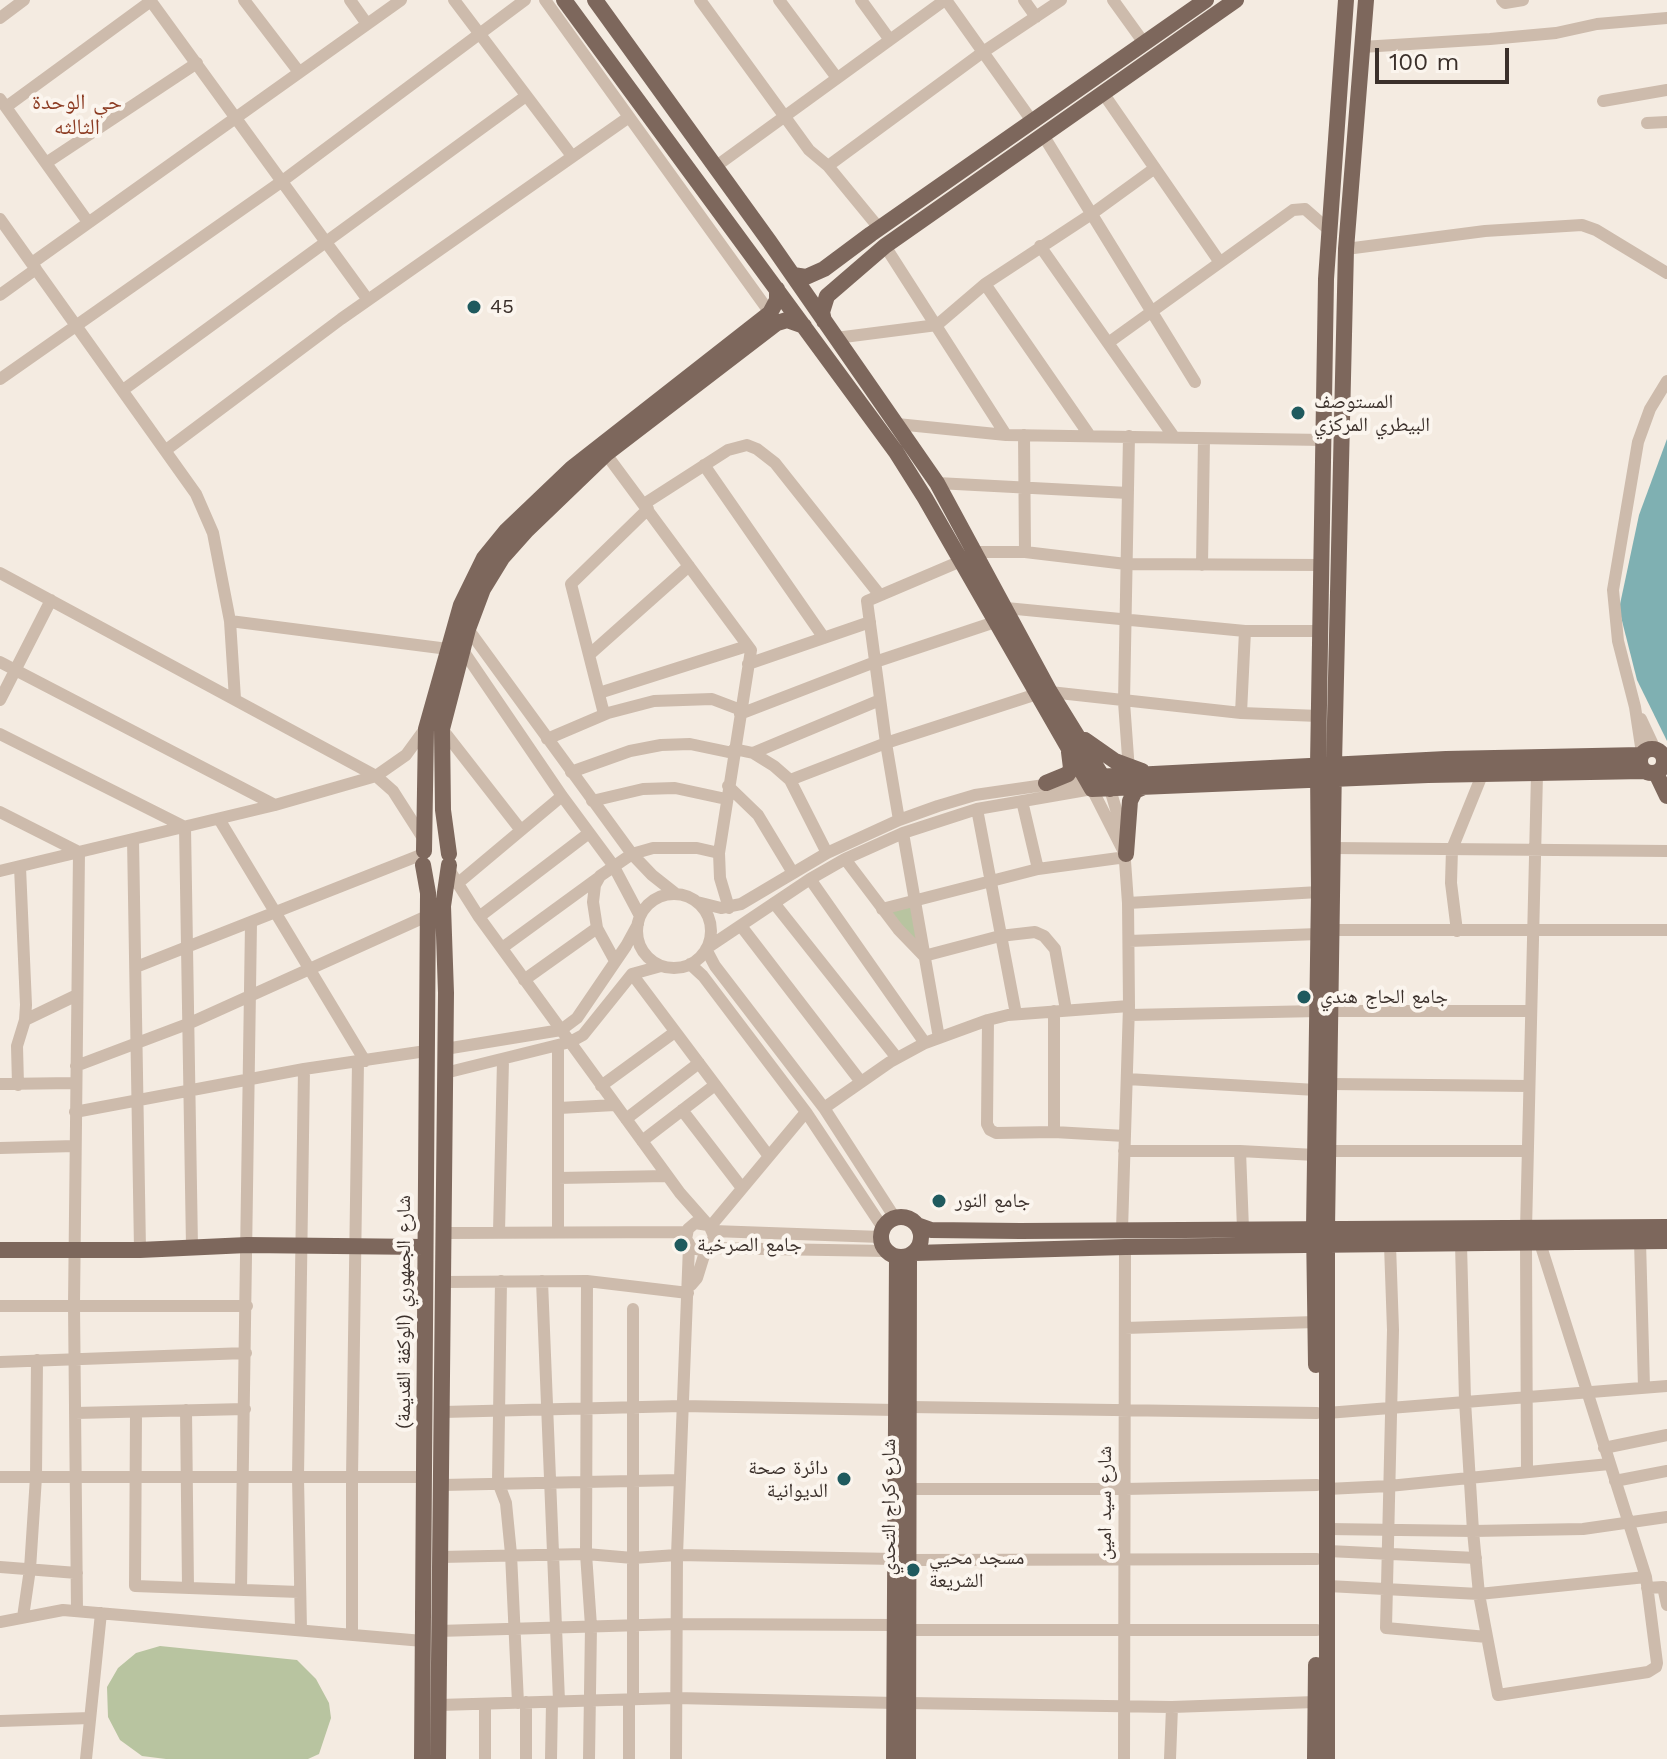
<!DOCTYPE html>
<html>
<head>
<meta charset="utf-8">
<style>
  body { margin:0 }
  #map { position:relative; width:1667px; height:1759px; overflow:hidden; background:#f4ebe1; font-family:"Work Sans",sans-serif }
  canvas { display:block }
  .scale { position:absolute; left:1375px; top:48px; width:134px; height:36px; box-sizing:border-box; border:4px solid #3b302b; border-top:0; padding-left:10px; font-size:24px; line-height:28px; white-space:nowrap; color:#3b302b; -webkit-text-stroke:6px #fbf5ee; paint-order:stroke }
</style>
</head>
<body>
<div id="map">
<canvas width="1667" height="1759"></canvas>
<div class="scale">100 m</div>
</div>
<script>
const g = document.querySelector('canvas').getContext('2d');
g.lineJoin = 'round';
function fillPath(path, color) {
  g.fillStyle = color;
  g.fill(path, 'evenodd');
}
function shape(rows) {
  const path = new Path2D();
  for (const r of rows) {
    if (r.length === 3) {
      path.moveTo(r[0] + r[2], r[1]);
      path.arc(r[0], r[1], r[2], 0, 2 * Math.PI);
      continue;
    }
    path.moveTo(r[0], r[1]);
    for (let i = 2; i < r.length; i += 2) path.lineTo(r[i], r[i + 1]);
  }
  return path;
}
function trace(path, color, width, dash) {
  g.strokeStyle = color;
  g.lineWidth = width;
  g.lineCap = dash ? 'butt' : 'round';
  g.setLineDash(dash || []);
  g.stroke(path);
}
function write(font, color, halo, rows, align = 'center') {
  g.font = font + ' "Work Sans","Noto Naskh Arabic",sans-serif';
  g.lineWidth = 8;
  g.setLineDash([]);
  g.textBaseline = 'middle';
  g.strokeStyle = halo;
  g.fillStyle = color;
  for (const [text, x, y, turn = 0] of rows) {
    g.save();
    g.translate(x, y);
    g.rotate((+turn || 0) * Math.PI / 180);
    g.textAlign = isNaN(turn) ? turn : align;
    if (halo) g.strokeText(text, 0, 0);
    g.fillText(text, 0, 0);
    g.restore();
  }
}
const green = shape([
  [912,906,920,947,890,911],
  [160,1646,297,1660,316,1679,329,1703,331,1718,319,1754,308,1759,166,1759,142,1756,120,1740,108,1717,107,1687,118,1668,136,1653]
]);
const water = shape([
  [1667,439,1667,741,1637,680,1619,609,1639,515]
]);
const minor = shape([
  [150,0,368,300],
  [244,0,299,72],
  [350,0,367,24],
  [454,0,572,156],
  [545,0,773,317],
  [700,0,809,150,828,166,879,228],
  [779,0,837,78],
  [861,0,890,40],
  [946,0,1032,121],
  [1024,0,1036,17],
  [1113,0,1144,43],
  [1502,0,1505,3,1523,0],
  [0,18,24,0],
  [1362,47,1490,39,1556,33,1597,24,1667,18],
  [1103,93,1219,261],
  [0,99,88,222],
  [1603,101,1667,90],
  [6,107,151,1],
  [1647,123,1667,122],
  [1043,135,1195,382],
  [46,163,197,63],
  [828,166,983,52,1061,0],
  [715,167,945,0],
  [0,219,196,494,213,533,230,621,235,699],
  [885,246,1006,435],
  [1040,246,1174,437],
  [1346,249,1485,231,1582,225,1596,230,1667,273],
  [32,263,401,0],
  [985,284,1090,436],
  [0,295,36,269],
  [836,338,937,325,985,284,1093,213,1155,168],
  [1108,343,1293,210,1305,209,1329,230],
  [0,379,281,182,525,0],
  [123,390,526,96],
  [897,424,1006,435,1324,440],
  [1024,435,1025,552],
  [1129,436,1124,702,1129,771],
  [166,450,341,319,629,117],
  [606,454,751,650,719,853,720,878,729,908],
  [704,465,824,638],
  [937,483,1128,493],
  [644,504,728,450,747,445,757,449,775,463,879,594],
  [974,552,1025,552,1126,564,1321,565],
  [1202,565,1204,439],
  [0,573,376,776,393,791,423,838],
  [1006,608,1245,631,1320,631],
  [230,621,448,649],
  [468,629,632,854,652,875,676,894],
  [462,649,562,796,613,865,640,916],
  [589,655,689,566],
  [0,662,275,805],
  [748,664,870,622],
  [1050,692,1241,713,1319,716],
  [599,693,747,646],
  [0,700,51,600],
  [1241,713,1245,631],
  [604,714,571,584,648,509],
  [740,714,875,662,995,622],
  [1641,719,1655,749],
  [442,729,520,829],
  [0,734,185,827,192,1247],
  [547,739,608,713,654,701,712,699,741,710],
  [734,749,753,753,774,766,790,780,827,853],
  [753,753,880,700],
  [1642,753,1635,707,1618,641,1613,590,1638,442,1650,409,1667,381],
  [571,772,630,751,661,745,690,744,733,753],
  [790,780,886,743,1037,694],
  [728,786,758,815,793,873],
  [1110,789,1123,833,1128,903,1129,1006,1122,1230],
  [592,801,643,789,675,788,726,799],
  [1022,801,1038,869],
  [977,809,1016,1014],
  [0,812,79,852,74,1305,77,1611],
  [219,819,365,1061],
  [899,820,886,743,867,601,961,561],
  [903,833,939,1038],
  [133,839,140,1250],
  [1333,848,1667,851],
  [845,859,898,929,924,956,1000,936,1035,932,1044,936,1055,949,1066,1010],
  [448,868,479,917,680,1193,710,1227,714,1236,711,1245,702,1250,692,1248,686,1239,688,1229,695,1223,708,1225],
  [0,871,275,805,376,776,406,755,425,729],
  [810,879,925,1043],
  [457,884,562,796],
  [674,931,37],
  [697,902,721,908,741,904,827,853,899,820,938,806,975,795,1086,779],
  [774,903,897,1058],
  [1128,903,1319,892],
  [882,909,1038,869,1126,857],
  [479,917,589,833],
  [741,926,861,1082],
  [1332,930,1667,930],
  [1457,931,1451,883,1452,849,1482,775],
  [1129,941,1318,934],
  [502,948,598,878],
  [707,948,810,879,845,859,903,833,977,809,1092,789,1124,852],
  [706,949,715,966,824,1108,895,1218],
  [615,961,597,928,593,902,595,885,600,876,632,854,653,848,697,848,719,853],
  [690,964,703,976,806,1112,883,1228],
  [136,967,423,854],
  [632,974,768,1155],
  [524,980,597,928],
  [1331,1011,1531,1011],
  [1129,1015,1318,1011],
  [25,1020,77,995],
  [988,1020,987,1124,990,1130,996,1133,1054,1132,1125,1136],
  [558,1047,558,1232],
  [445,1049,561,1030,577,1018,626,946,638,924],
  [76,1066,190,1023,427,916],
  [445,1073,570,1042,583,1035,632,974,661,966],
  [1127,1079,1316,1090],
  [0,1084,75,1083],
  [1330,1084,1529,1086],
  [18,1085,17,1046,25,1020,26,1005,20,867],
  [601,1086,675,1032],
  [559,1108,615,1105],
  [824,1108,890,1062,925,1043,988,1020,1008,1015,1129,1006],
  [682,1110,742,1188],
  [75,1112,304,1069,426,1051],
  [626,1119,699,1063],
  [1054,1132,1054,1011],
  [642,1141,715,1085],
  [0,1148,75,1146],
  [1124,1151,1240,1151,1315,1155],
  [1240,1151,1243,1229],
  [1328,1151,1528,1151],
  [558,1178,667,1176],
  [710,1227,806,1112],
  [1526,1229,1537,774],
  [713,1231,881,1237],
  [499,1232,503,1060],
  [444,1233,687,1232],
  [1640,1241,1644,1387],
  [1526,1243,1527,1471],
  [1461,1244,1465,1401,1473,1531,1479,1594,1498,1695,1648,1672,1656,1667,1657,1663,1646,1577,1540,1243],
  [1390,1245,1393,1330,1386,1628,1487,1637],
  [708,1248,887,1251],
  [501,1281,498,1482,506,1503,511,1554,518,1703],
  [542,1281,559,1701],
  [587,1281,586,1554,591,1626,589,1759],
  [443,1282,587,1281,688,1293],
  [691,1285,697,1278,706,1249],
  [0,1306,247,1306],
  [633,1309,633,1699],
  [1125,1328,1315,1322],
  [0,1362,246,1353],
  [910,1407,1317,1413],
  [186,1410,188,1588],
  [136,1412,135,1586,299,1592],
  [443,1412,682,1406,896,1410],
  [75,1413,245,1409],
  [1327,1413,1667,1386],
  [1604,1448,1667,1435],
  [0,1477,424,1477],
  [1615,1481,1667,1471],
  [442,1485,680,1480],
  [909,1489,1125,1489,1317,1485],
  [1327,1489,1389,1486,1609,1464],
  [1328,1529,1473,1531,1583,1529,1667,1517],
  [1328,1551,1476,1558],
  [440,1557,586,1554,633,1558,677,1555,896,1559],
  [909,1560,1317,1559],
  [0,1567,77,1573],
  [1328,1586,1479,1594,1646,1577],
  [1647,1588,1663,1587,1667,1605],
  [241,1590,251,923],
  [23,1617,30,1569,36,1477,37,1360],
  [0,1622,63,1610,423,1641],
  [301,1630,298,1477,304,1069],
  [909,1630,1317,1630],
  [438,1631,677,1624,896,1625],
  [352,1635,352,1478,358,1061],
  [908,1703,1172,1707,1315,1702],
  [485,1704,485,1759],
  [439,1705,676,1698,895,1703],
  [0,1721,90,1718],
  [86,1759,101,1613],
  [526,1759,526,1702],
  [551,1759,552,1702],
  [629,1759,629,1699],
  [676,1759,677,1555,689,1246],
  [1124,1759,1125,1247],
  [1170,1759,1172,1707]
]);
const major = shape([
  [564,0,896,452,925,498,1092,789,1428,775,1644,771],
  [595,0,769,241,937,483,1050,692,1110,789],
  [793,275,806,277,824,269,871,234,1206,0],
  [824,321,822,312,827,296,885,246,1236,0],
  [1085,740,1115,761,1142,771],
  [1652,761,12],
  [1656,773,1667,796],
  [1095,777,1446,759,1641,755],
  [1046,783,1068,774,1071,768,1069,752],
  [424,851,426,729,461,605,484,558,506,531,572,468,770,313,777,300,777,289],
  [449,854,443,810,442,729,468,629,483,589,502,558,527,530,606,454,777,323,787,320,804,326],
  [1126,854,1130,801,1135,791,1144,787],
  [901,1237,20],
  [917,1225,931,1230,1020,1231,1667,1227],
  [0,1250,140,1250,247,1245,424,1247],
  [914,1253,1125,1247,1667,1241],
  [1316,1365,1314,1228,1319,892,1318,765,1326,279,1346,0],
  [422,1759,428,893,423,865],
  [438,1759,446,993,443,906,449,865],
  [894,1759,897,1257],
  [908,1759,909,1256],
  [1315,1759,1316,1665],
  [1327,1759,1327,1228,1334,764,1346,249,1366,0]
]);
const markers = [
  [474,307,8,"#1f5a5e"],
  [1298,413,8,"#1f5a5e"],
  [1304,997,8,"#1f5a5e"],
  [939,1201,8,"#1f5a5e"],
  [681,1245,8,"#1f5a5e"],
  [844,1479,8,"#1f5a5e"],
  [913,1570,8,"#1f5a5e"]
];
const poiNames = [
  ["45",490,307],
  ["المستوصف",1314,402],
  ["البيطري المركزي",1314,425],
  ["جامع الحاج هندي",1320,997],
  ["جامع النور",955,1201],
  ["جامع الصرخية",697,1245],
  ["دائرة صحة",828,1468,"right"],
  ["الديوانية",828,1491,"right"],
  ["مسجد محيي",929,1558],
  ["الشريعة",929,1581]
];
const streetNames = [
  ["شارع الجمهوري (الوكفة القديمة)",404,1312,-90],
  ["شارع سيد امين",1105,1503,-90],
  ["شارع كراج التحدي",889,1507,-90]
];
const neighbourhoodNames = [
  ["حي الوحدة",77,103],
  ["الثالثه",77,128]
];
fillPath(green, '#b8c4a0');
fillPath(water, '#7fb0b2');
trace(minor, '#cdbbac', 12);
trace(major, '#7d675c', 16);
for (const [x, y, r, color] of markers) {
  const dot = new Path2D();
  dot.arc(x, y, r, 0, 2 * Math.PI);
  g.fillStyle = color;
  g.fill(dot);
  trace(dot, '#fbf5ee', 3);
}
write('20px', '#3b302b', '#fbf5ee', poiNames, 'left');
write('20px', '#3b302b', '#fbf5ee', streetNames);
write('22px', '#8c3b22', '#fbf5ee', neighbourhoodNames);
</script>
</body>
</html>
